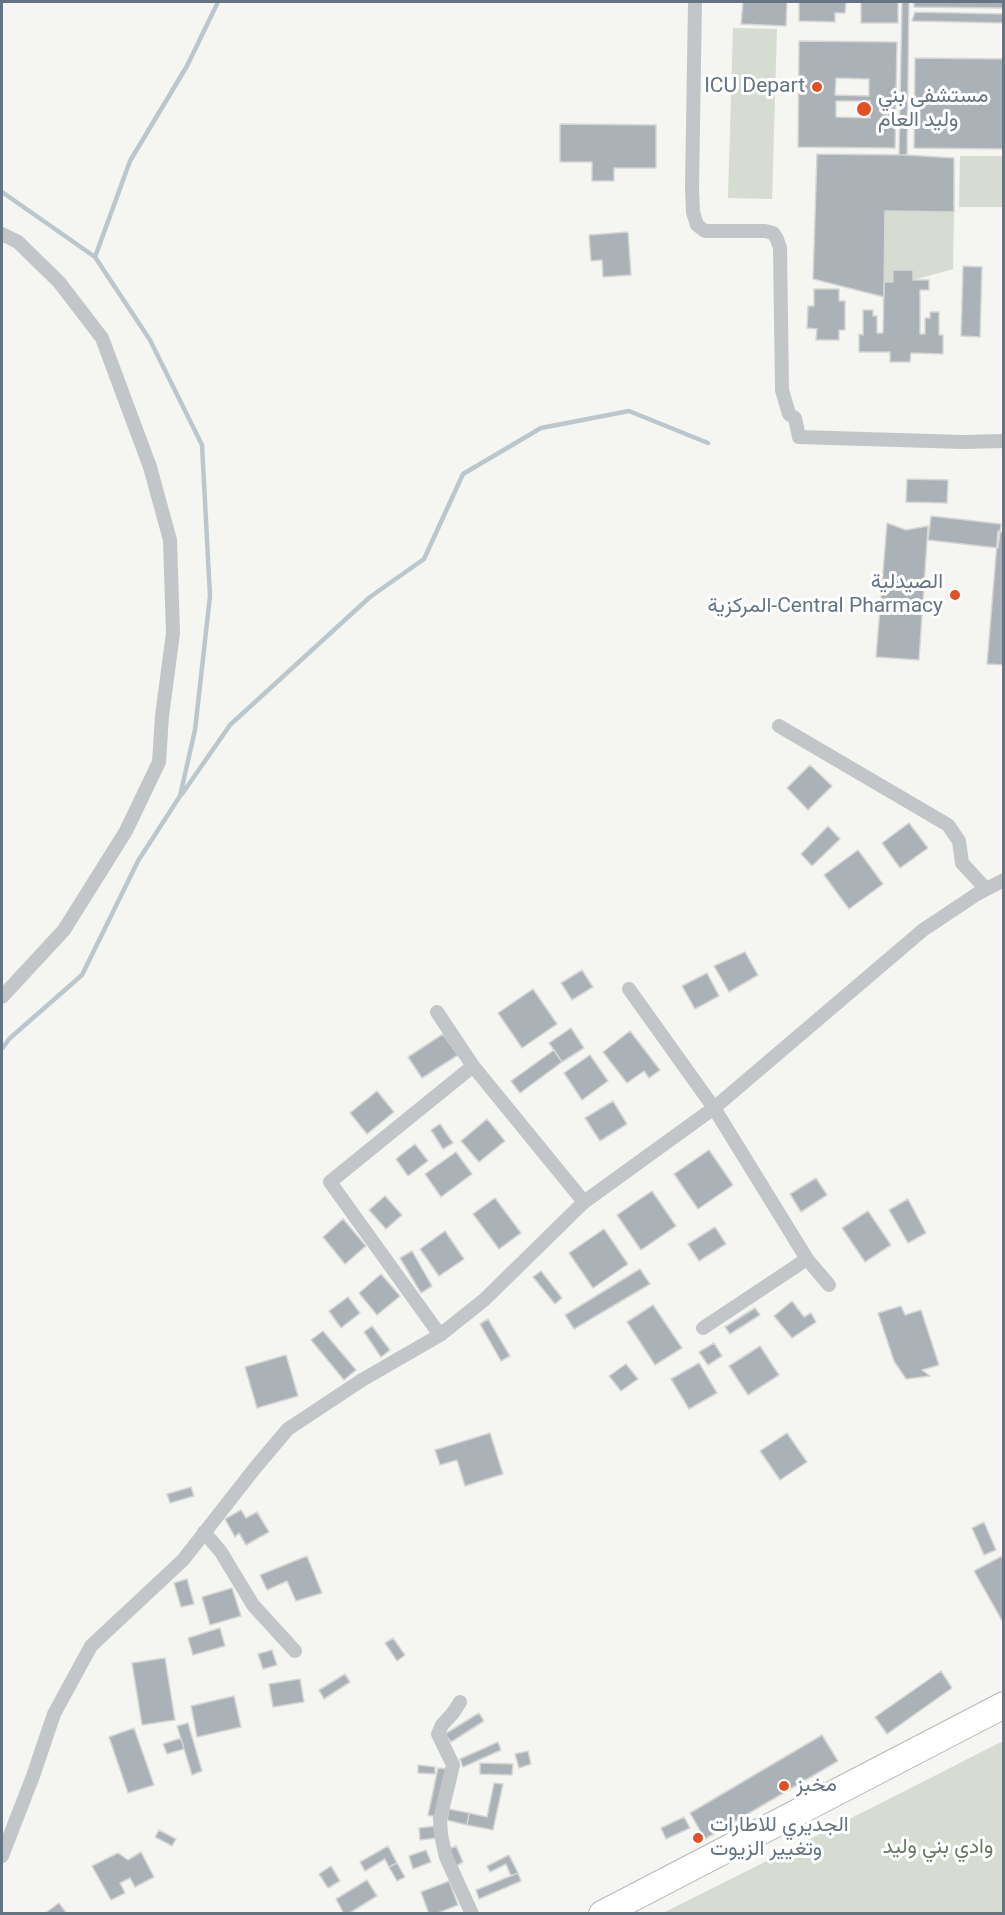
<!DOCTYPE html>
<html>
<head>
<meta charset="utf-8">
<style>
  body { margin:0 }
  #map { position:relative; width:1005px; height:1915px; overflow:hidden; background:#f5f5f1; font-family:Roboto,sans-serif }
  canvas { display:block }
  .frame { position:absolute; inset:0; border:3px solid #647482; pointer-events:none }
</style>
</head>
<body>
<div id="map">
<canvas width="1005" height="1915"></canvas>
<div class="frame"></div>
</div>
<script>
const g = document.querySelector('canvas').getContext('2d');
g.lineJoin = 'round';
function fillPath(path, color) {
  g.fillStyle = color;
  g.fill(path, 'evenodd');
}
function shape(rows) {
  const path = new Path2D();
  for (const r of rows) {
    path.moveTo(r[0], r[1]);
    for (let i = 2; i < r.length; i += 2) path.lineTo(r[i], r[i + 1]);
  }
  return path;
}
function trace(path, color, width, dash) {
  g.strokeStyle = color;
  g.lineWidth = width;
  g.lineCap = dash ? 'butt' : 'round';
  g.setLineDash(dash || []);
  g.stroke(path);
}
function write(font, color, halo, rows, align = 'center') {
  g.font = font + ' Roboto,Vazirmatn,sans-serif';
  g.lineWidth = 6;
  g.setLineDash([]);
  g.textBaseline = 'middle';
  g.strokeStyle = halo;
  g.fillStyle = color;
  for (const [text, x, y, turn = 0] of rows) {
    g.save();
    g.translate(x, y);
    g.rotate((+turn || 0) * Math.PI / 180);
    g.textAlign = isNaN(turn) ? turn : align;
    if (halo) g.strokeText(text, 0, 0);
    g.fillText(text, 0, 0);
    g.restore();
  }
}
const green = shape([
  [733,28,777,29,772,199,728,198],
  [960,156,1003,156,1003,207,959,207],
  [885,211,954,212,953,269,913,280,913,270,893,270,893,282,884,282],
  [1003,1741,1003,1913,663,1913,759,1865]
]);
const stream = shape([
  [2,192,95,257,150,340,202,445,210,596,195,730,180,796,138,861,82,975,9,1039,2,1049],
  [95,257,130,161,187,66,218,2],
  [182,794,230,725,370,597,424,559,463,474,541,428,629,411,708,443]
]);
const building = shape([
  [743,2,787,2,786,26,741,24,743,2],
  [799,2,846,2,845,13,835,13,835,22,799,21,799,2],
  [861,2,898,2,898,23,861,23,861,2],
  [902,2,909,2,907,155,899,155,902,2],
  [914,2,1004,2,1004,8,914,7,914,2],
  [915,12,1004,14,1004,23,912,21,915,12],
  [799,41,897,42,895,148,798,147,799,41],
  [836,78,869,79,869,96,835,95,836,78],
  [836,101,870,101,870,118,836,117,836,101],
  [915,58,1004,59,1003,149,914,148,915,58],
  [560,124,656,125,656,168,614,168,614,181,592,181,592,162,560,162,560,124],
  [817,154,907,155,954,158,954,212,885,211,884,297,813,279,817,154],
  [628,232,631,275,603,277,602,260,591,261,589,235,628,232],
  [963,266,982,267,980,337,961,336,963,266],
  [893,270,913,270,913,280,929,280,929,290,920,290,920,334,925,334,925,318,930,318,930,312,939,312,939,335,943,335,943,354,911,353,910,362,890,362,890,352,859,352,859,334,863,335,863,310,873,310,873,316,877,316,877,333,883,333,884,282,893,282,893,270],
  [814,289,839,289,839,301,845,301,845,330,839,330,839,340,816,340,817,329,807,328,808,306,814,306,814,289],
  [907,479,948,480,947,503,906,502,907,479],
  [931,516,1001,524,998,548,928,540,931,516],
  [887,523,906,530,928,526,919,660,876,657,887,523],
  [998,531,1004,533,1004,665,987,664,998,531],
  [810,765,832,786,808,810,787,788,810,765],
  [909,823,928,848,900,868,882,843,909,823],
  [828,826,840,839,812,866,801,854,828,826],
  [858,850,883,884,849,909,824,875,858,850],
  [745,952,758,975,729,992,714,966,745,952],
  [582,970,593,987,572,1000,561,983,582,970],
  [707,973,719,996,695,1009,682,986,707,973],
  [533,989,557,1024,522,1048,498,1013,533,989],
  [571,1028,584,1048,562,1062,549,1043,571,1028],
  [630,1031,660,1070,649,1078,644,1071,627,1083,603,1052,630,1031],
  [443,1034,458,1055,422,1078,408,1057,443,1034],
  [554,1050,562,1062,520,1093,511,1081,554,1050],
  [590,1055,608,1081,582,1100,564,1073,590,1055],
  [377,1091,394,1112,367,1134,350,1113,377,1091],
  [613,1101,627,1124,600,1141,585,1118,613,1101],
  [487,1119,505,1141,479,1162,461,1141,487,1119],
  [440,1124,453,1143,443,1149,431,1130,440,1124],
  [415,1144,428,1161,408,1176,396,1159,415,1144],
  [709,1150,733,1185,698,1209,674,1174,709,1150],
  [456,1152,472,1174,441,1197,425,1174,456,1152],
  [816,1178,827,1195,801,1212,790,1194,816,1178],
  [652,1191,676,1226,641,1250,617,1215,652,1191],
  [385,1196,402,1215,386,1229,369,1210,385,1196],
  [495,1198,521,1233,499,1249,473,1214,495,1198],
  [908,1199,926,1233,908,1243,889,1210,908,1199],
  [868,1211,891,1245,865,1262,842,1228,868,1211],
  [343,1219,366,1246,345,1264,323,1237,343,1219],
  [715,1227,726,1244,699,1261,688,1244,715,1227],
  [604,1229,628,1264,593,1288,569,1253,604,1229],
  [445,1231,464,1259,439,1276,420,1249,445,1231],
  [412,1251,432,1286,421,1293,400,1258,412,1251],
  [640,1269,650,1284,574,1329,565,1315,640,1269],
  [541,1271,562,1298,555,1304,533,1277,541,1271],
  [381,1274,400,1296,377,1315,359,1293,381,1274],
  [348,1297,360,1313,341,1328,329,1311,348,1297],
  [792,1301,804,1317,811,1313,816,1322,792,1338,774,1316,792,1301],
  [653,1305,682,1348,655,1365,627,1322,653,1305],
  [901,1306,905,1315,921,1310,939,1365,922,1370,930,1376,906,1379,894,1361,878,1313,901,1306],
  [755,1308,760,1315,730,1334,725,1327,755,1308],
  [488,1319,510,1356,501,1361,480,1324,488,1319],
  [372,1326,390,1350,381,1357,364,1332,372,1326],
  [323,1331,356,1370,344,1380,311,1340,323,1331],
  [714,1343,722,1356,708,1365,699,1352,714,1343],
  [760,1346,779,1375,748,1395,729,1366,760,1346],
  [286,1355,298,1396,257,1408,245,1367,286,1355],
  [699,1363,717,1393,689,1409,671,1379,699,1363],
  [626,1364,638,1379,621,1391,609,1376,626,1364],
  [490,1433,503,1474,465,1486,457,1460,440,1465,435,1450,490,1433],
  [787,1433,807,1462,780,1480,760,1451,787,1433],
  [191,1487,194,1496,170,1503,167,1494,191,1487],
  [241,1510,246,1518,257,1512,269,1532,246,1545,239,1533,235,1537,225,1519,241,1510],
  [984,1522,996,1550,984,1555,972,1528,984,1522],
  [307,1556,322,1593,296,1601,287,1581,267,1590,260,1575,307,1556],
  [1002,1556,1004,1559,1004,1624,974,1571,1002,1556],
  [187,1579,194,1604,181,1607,174,1583,187,1579],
  [232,1588,241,1616,210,1625,202,1597,232,1588],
  [220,1628,225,1646,193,1655,188,1638,220,1628],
  [393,1638,405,1655,397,1661,385,1643,393,1638],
  [272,1650,277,1665,263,1669,258,1654,272,1650],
  [165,1658,175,1720,142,1725,132,1663,165,1658],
  [941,1671,952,1688,887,1734,875,1717,941,1671],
  [345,1674,350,1682,324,1699,319,1690,345,1674],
  [300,1679,304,1702,273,1707,269,1684,300,1679],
  [234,1696,241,1727,197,1737,191,1706,234,1696],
  [479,1713,484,1721,451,1742,445,1734,479,1713],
  [188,1723,202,1771,192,1775,177,1726,188,1723],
  [134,1728,154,1785,128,1793,109,1737,134,1728],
  [822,1735,838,1761,705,1839,690,1813,822,1735],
  [181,1738,184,1749,167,1754,163,1744,181,1738],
  [498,1742,501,1750,463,1767,460,1759,498,1742],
  [528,1751,531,1764,519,1768,515,1754,528,1751],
  [480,1763,513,1764,512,1775,480,1774,480,1763],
  [418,1765,435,1767,435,1774,418,1773,418,1765],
  [438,1768,446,1769,436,1817,428,1815,438,1768],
  [494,1783,503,1784,493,1830,467,1825,469,1813,487,1817,494,1783],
  [449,1809,469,1813,467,1825,447,1820,449,1809],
  [684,1817,690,1828,666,1839,661,1828,684,1817],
  [436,1826,437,1838,420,1840,419,1828,436,1826],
  [159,1830,176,1839,172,1846,155,1837,159,1830],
  [388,1846,397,1863,389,1867,385,1859,365,1871,360,1862,388,1846],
  [456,1846,463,1862,456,1866,449,1849,456,1846],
  [426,1850,431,1862,413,1869,409,1856,426,1850],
  [141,1852,154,1877,135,1887,130,1878,120,1883,125,1893,111,1900,92,1866,118,1853,128,1860,141,1852],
  [509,1855,518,1873,511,1876,506,1864,490,1872,487,1866,509,1855],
  [397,1863,405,1877,397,1881,389,1867,397,1863],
  [331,1866,340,1881,328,1888,319,1874,331,1866],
  [518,1873,521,1881,479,1899,476,1890,518,1873],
  [367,1880,377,1896,348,1914,344,1914,336,1899,367,1880],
  [449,1881,458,1905,435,1914,429,1914,421,1892,449,1881],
  [59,1903,67,1914,44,1914,59,1903]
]);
const street = shape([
  [695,2,692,188,693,212,697,225,705,231,765,231,773,233,777,239,780,248,782,390,789,414,795,418,799,437,963,442,1004,441],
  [2,234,18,242,59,282,102,338,150,467,170,540,173,633,162,716,159,762,126,831,64,930,2,997],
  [779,726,948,825,959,841,962,863,986,889],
  [629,989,714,1108,807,1259,829,1285],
  [437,1012,473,1066,584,1202],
  [703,1328,807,1259],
  [440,1335,330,1182,473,1066],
  [204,1532,221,1552,253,1605,295,1651],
  [460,1702,453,1713,442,1725,438,1734,453,1765,440,1819,441,1835,446,1857,472,1914],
  [2,1856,33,1776,54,1714,91,1646,183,1560,255,1468,288,1429,362,1380,440,1335,484,1300,584,1202,714,1108,923,930,977,894,1004,880]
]);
const highway = shape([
  [602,1914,1004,1705]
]);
const markers = [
  [817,87,6,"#e25023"],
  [864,109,8,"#e25023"],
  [955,595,6,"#e25023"],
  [784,1786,6,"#e25023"],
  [698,1838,6,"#e25023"]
];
const poiNames = [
  ["ICU Depart",805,87,"right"],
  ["مستشفى بني",878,97],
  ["وليد العام",878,121],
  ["الصيدلية",943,583,"right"],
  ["المركزية-Central Pharmacy",943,607,"right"],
  ["مخبز",796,1786],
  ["الجديري للاطارات",710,1826],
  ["وتغيير الزيوت",710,1850]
];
const parkNames = [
  ["وادي بني وليد",938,1848]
];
fillPath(green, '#d6dcd2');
trace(stream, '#bbc7cc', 4.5);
fillPath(building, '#abb2b7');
trace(building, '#d6d6d4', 1.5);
trace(highway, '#b5b8bb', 28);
trace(street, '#c2c6c9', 14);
trace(highway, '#fff', 26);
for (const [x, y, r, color] of markers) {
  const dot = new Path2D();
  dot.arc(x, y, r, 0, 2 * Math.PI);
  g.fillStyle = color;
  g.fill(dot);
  trace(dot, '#fff', 2);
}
write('21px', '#647482', '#fff', poiNames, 'left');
write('21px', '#677963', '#fff', parkNames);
</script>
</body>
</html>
